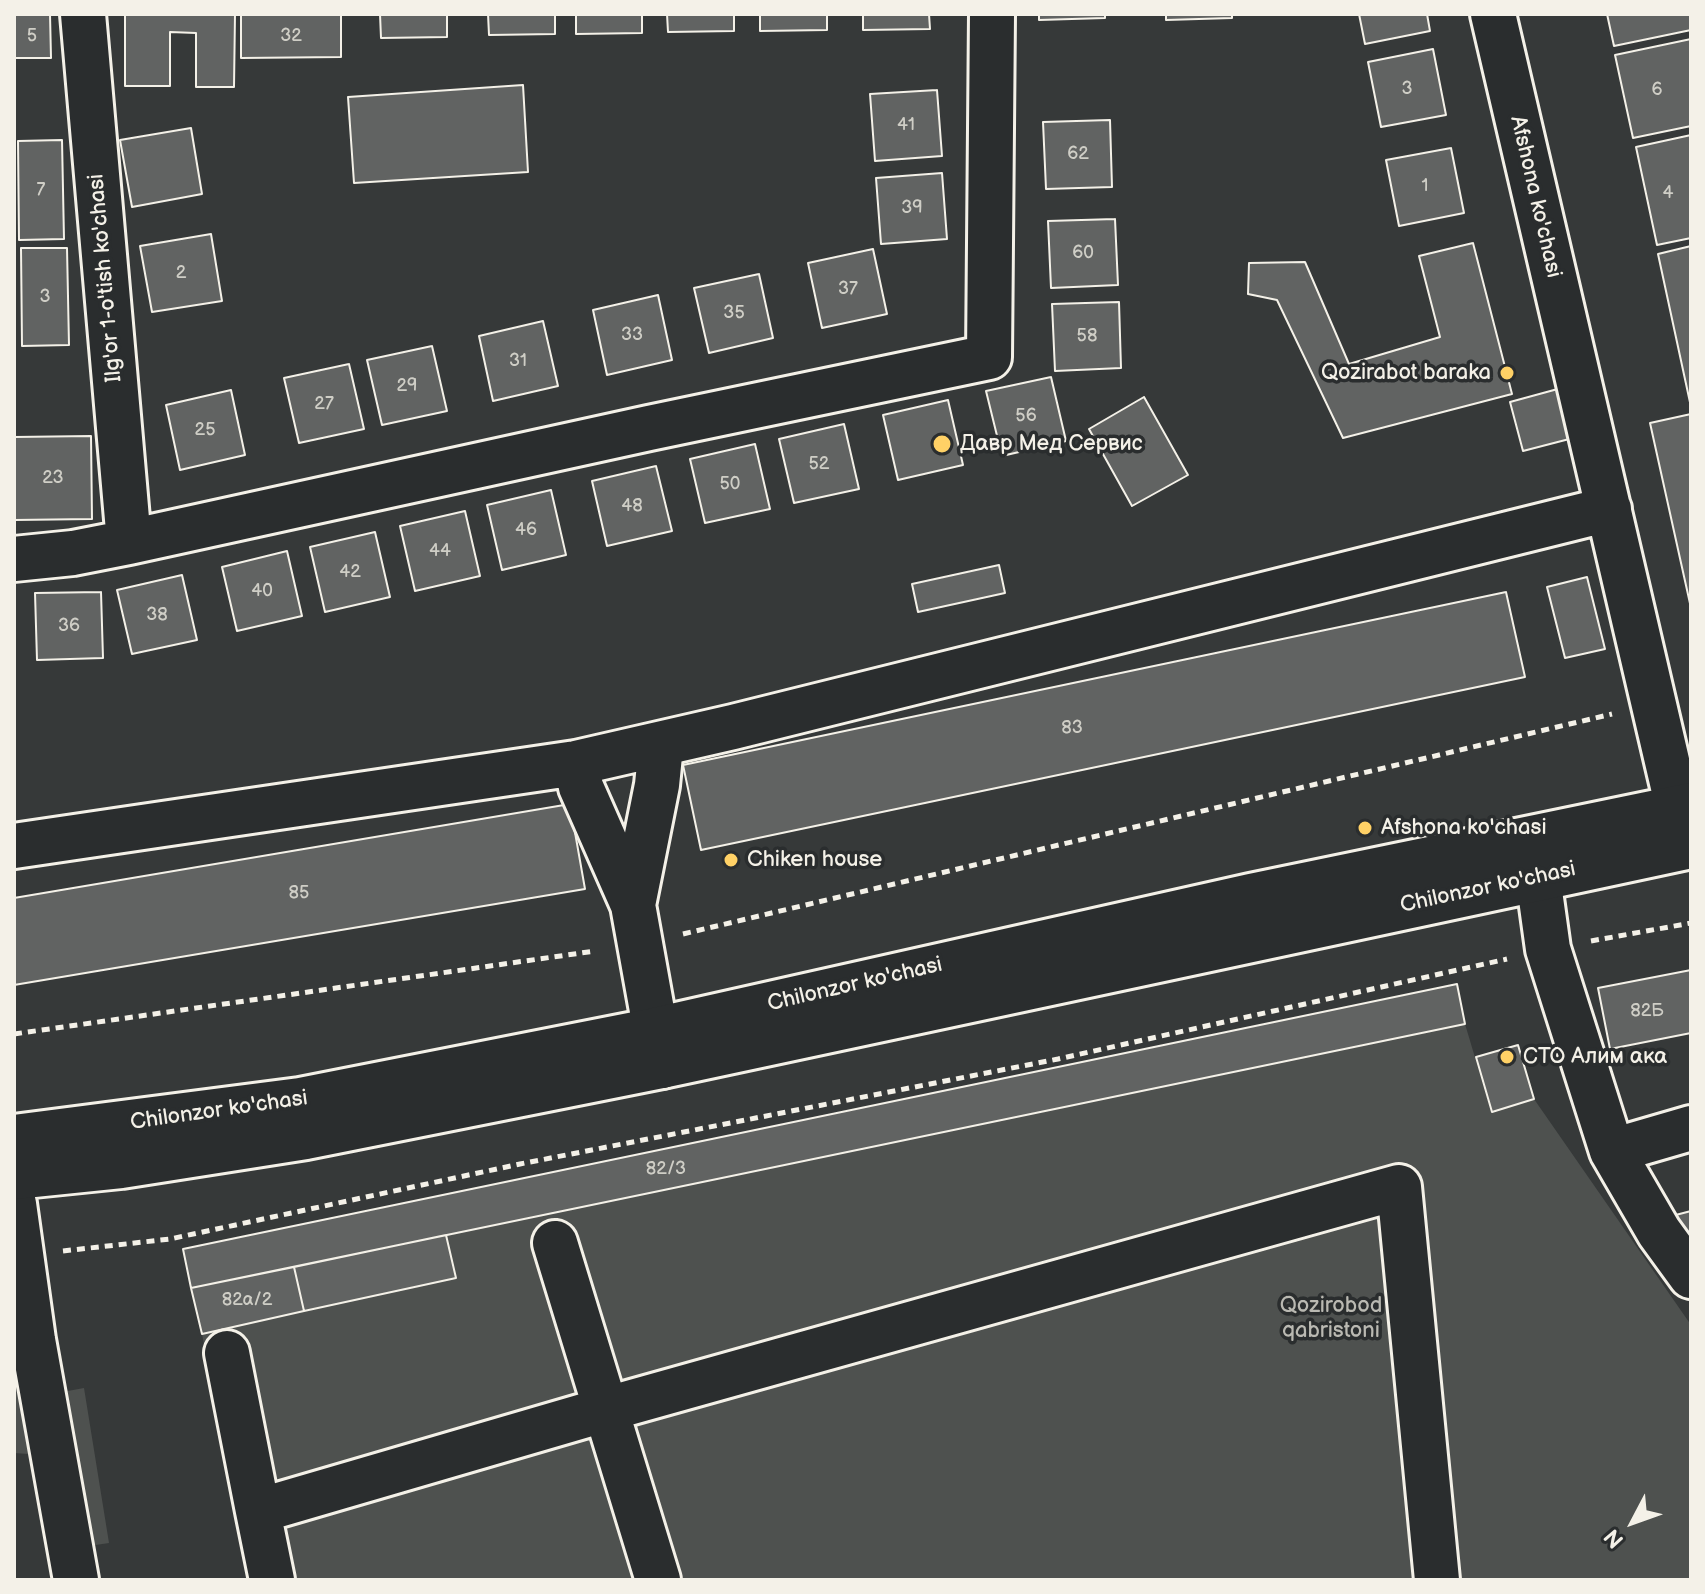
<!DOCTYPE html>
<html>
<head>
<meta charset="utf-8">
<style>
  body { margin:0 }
  #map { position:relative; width:1705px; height:1594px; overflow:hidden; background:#363939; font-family:"Balsamiq Sans",sans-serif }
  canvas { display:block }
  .frame { position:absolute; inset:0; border:16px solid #f4f1e8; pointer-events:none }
  .north { position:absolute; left:1593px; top:1482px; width:80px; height:80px; -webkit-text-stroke:6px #2a2d2e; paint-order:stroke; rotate:229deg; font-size:22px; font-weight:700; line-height:32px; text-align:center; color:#f4f1e8 }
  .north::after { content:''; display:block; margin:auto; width:28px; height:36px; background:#f4f1e8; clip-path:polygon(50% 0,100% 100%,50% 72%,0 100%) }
</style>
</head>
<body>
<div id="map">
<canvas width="1705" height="1594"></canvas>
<div class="frame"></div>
<div class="north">N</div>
</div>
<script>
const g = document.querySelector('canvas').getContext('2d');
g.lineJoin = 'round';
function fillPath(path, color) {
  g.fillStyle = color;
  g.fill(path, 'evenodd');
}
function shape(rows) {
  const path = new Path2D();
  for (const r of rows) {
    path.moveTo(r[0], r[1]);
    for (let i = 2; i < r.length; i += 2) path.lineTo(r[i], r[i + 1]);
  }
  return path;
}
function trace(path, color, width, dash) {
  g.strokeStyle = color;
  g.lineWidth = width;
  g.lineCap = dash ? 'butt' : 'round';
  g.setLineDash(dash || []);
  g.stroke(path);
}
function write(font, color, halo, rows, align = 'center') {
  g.font = font + ' "Balsamiq Sans",sans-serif';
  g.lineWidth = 7;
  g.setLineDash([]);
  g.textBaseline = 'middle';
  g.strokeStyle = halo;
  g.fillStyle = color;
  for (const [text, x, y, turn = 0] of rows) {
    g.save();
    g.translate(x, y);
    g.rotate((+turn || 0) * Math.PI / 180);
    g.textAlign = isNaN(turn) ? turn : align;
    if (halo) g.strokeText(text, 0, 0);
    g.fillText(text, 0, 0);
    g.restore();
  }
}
const green = shape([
  [1465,1024,1491,1111,1534,1099,1691,1325,1691,1580,250,1580,202,1334,456,1277,446,1235],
  [14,1300,43,1455,14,1453],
  [84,1388,109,1543,82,1547,57,1393]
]);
const building = shape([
  [14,14,50,14,51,58,14,58,14,14],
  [125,14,235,14,234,87,196,87,196,33,170,32,170,86,125,86,125,14],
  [241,14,341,14,341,57,241,58,241,14],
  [380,14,447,14,447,37,381,38,380,14],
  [488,14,555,14,555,34,489,35,488,14],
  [576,14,642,14,642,33,576,34,576,14],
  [667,14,734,14,734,31,668,32,667,14],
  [760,14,827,14,827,30,760,31,760,14],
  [863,14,929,14,930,29,863,30,863,14],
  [1039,14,1105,14,1105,18,1039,20,1039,14],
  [1166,14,1232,14,1232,18,1166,20,1166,14],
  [1359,14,1427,14,1430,31,1365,44,1359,14],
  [1607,14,1690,14,1691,30,1614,46,1607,14],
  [1691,39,1691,126,1633,138,1615,55,1691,39],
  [1433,49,1446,115,1381,127,1368,62,1433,49],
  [523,85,528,172,354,183,348,97,523,85],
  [937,90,942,156,875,161,870,94,937,90],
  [1110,120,1112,187,1046,189,1043,122,1110,120],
  [191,128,202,194,132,207,120,140,191,128],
  [1691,135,1691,238,1657,245,1636,147,1691,135],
  [62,140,64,239,19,240,18,141,62,140],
  [1451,148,1464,213,1399,226,1386,160,1451,148],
  [942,173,947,239,881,244,876,178,942,173],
  [1115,219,1118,285,1051,288,1048,221,1115,219],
  [211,234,222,301,152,312,140,246,211,234],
  [1473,243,1512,394,1343,438,1277,300,1248,294,1249,263,1305,262,1349,364,1440,337,1419,256,1473,243],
  [1691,246,1691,407,1658,254,1691,246],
  [21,248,67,248,69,345,22,346,21,248],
  [873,249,887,314,822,328,808,263,873,249],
  [759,274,773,338,709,353,694,288,759,274],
  [658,295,672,360,607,375,593,310,658,295],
  [1119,302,1121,368,1055,371,1052,304,1119,302],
  [543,321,558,386,493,401,479,336,543,321],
  [432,346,447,411,382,425,367,360,432,346],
  [349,364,364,429,299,443,284,378,349,364],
  [1051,377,1066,441,1002,456,986,391,1051,377],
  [1565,387,1577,437,1523,451,1510,402,1565,387],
  [231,390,245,455,180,470,166,405,231,390],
  [1144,397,1188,475,1132,506,1089,429,1144,397],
  [948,400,963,465,898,480,883,415,948,400],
  [1691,414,1691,608,1650,423,1691,414],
  [844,424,859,489,794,503,779,439,844,424],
  [91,436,92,519,14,520,14,437,91,436],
  [755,444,770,509,705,523,690,459,755,444],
  [656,466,672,531,607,546,592,481,656,466],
  [551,490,566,555,502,570,487,505,551,490],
  [465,511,480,576,415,591,400,526,465,511],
  [375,532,390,597,325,612,310,547,375,532],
  [287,551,302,616,237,631,222,567,287,551],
  [999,565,1005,593,918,612,912,584,999,565],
  [182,575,197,640,132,654,117,590,182,575],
  [1587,577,1605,649,1565,658,1547,587,1587,577],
  [101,592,103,658,37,660,35,593,101,592],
  [1506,592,1525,677,701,850,683,765,1506,592],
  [570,804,585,889,14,985,14,898,570,804],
  [1691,970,1691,1033,1610,1049,1598,988,1691,970],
  [1457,984,1465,1024,191,1288,183,1249,1457,984],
  [1518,1045,1534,1099,1492,1112,1476,1057,1518,1045],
  [1691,1211,1691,1253,1668,1217,1691,1211],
  [446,1235,456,1278,304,1311,294,1267,446,1235],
  [294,1267,304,1311,202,1334,191,1288,294,1267]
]);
const path = shape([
  [683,934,1612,714],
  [1591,941,1691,923],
  [14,1034,595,951],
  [63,1251,170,1239,520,1164,1058,1059,1507,959]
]);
const minor = shape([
  [83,14,129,542],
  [1493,14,1678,808],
  [14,559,73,553,129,542,649,428,989,357,992,14],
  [576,763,581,787,633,905,662,1066],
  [14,846,576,763,733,727,1609,509],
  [1538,877,1548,949,1612,1151,1691,1128],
  [633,905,657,785,661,745],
  [1612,1151,1659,1232,1691,1276],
  [14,1204,33,1340,76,1580],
  [555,1243,658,1580],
  [227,1353,258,1511],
  [272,1580,258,1511,607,1409,1399,1187,1437,1580]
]);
const major = shape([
  [14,1137,300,1100,655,1030,1251,896,1691,805],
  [14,1177,121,1166,306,1137,662,1066,1691,846]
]);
const markers = [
  [1507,373,8,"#ffd166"],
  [942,444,10,"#ffd166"],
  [1365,828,8,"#ffd166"],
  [731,860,8,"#ffd166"],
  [1507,1057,8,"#ffd166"]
];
const numberNames = [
  ["5",32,36],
  ["32",291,36],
  ["3",1407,89],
  ["6",1657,90],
  ["41",906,125],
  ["62",1078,154],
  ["1",1425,186],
  ["7",41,190],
  ["4",1668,193],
  ["39",912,208],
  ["60",1083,253],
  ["2",181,273],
  ["37",848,289],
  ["3",45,297],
  ["35",734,313],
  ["33",632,335],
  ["58",1087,336],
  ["31",518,361],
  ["29",407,386],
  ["27",324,404],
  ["56",1026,416],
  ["25",205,430],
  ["52",819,464],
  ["23",53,478],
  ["50",730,484],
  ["48",632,506],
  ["46",526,530],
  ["44",440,551],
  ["42",350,572],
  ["40",262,591],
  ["38",157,615],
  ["36",69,626],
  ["83",1072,728],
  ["85",299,893],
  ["82Б",1647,1011],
  ["82/3",666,1169],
  ["82а/2",247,1300]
];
const streetNames = [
  ["Afshona ko'chasi",1535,197,77],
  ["Ilg'or 1-o'tish ko'chasi",106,278,-95],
  ["Chilonzor ko'chasi",1488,888,-12],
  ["Chilonzor ko'chasi",855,985,-13],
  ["Chilonzor ko'chasi",219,1111,-8]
];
const poiNames = [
  ["Qozirabot baraka",1491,373,"right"],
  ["Давр Мед Сервис",960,444],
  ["Afshona ko'chasi",1381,828],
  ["Chiken house",747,860],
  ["СТО Алим ака",1523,1057]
];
const parkNames = [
  ["Qozirobod",1331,1306],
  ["qabristoni",1331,1331]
];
fillPath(green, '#4e514f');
fillPath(building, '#616362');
trace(building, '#f4f1e8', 2);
trace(minor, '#f4f1e8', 50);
trace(major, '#f4f1e8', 50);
trace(path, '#f4f1e8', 5, [8, 6]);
trace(minor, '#2a2d2e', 44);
trace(major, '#2a2d2e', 44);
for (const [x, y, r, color] of markers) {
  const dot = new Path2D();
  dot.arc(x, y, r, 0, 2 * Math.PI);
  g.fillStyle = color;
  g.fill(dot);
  trace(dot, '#2a2d2e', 3);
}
write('18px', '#cfcec6', null, numberNames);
write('22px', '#f4f1e8', '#2a2d2e', streetNames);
write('22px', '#f4f1e8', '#2a2d2e', poiNames, 'left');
write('22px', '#bab9b2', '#2a2d2e', parkNames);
</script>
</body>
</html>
